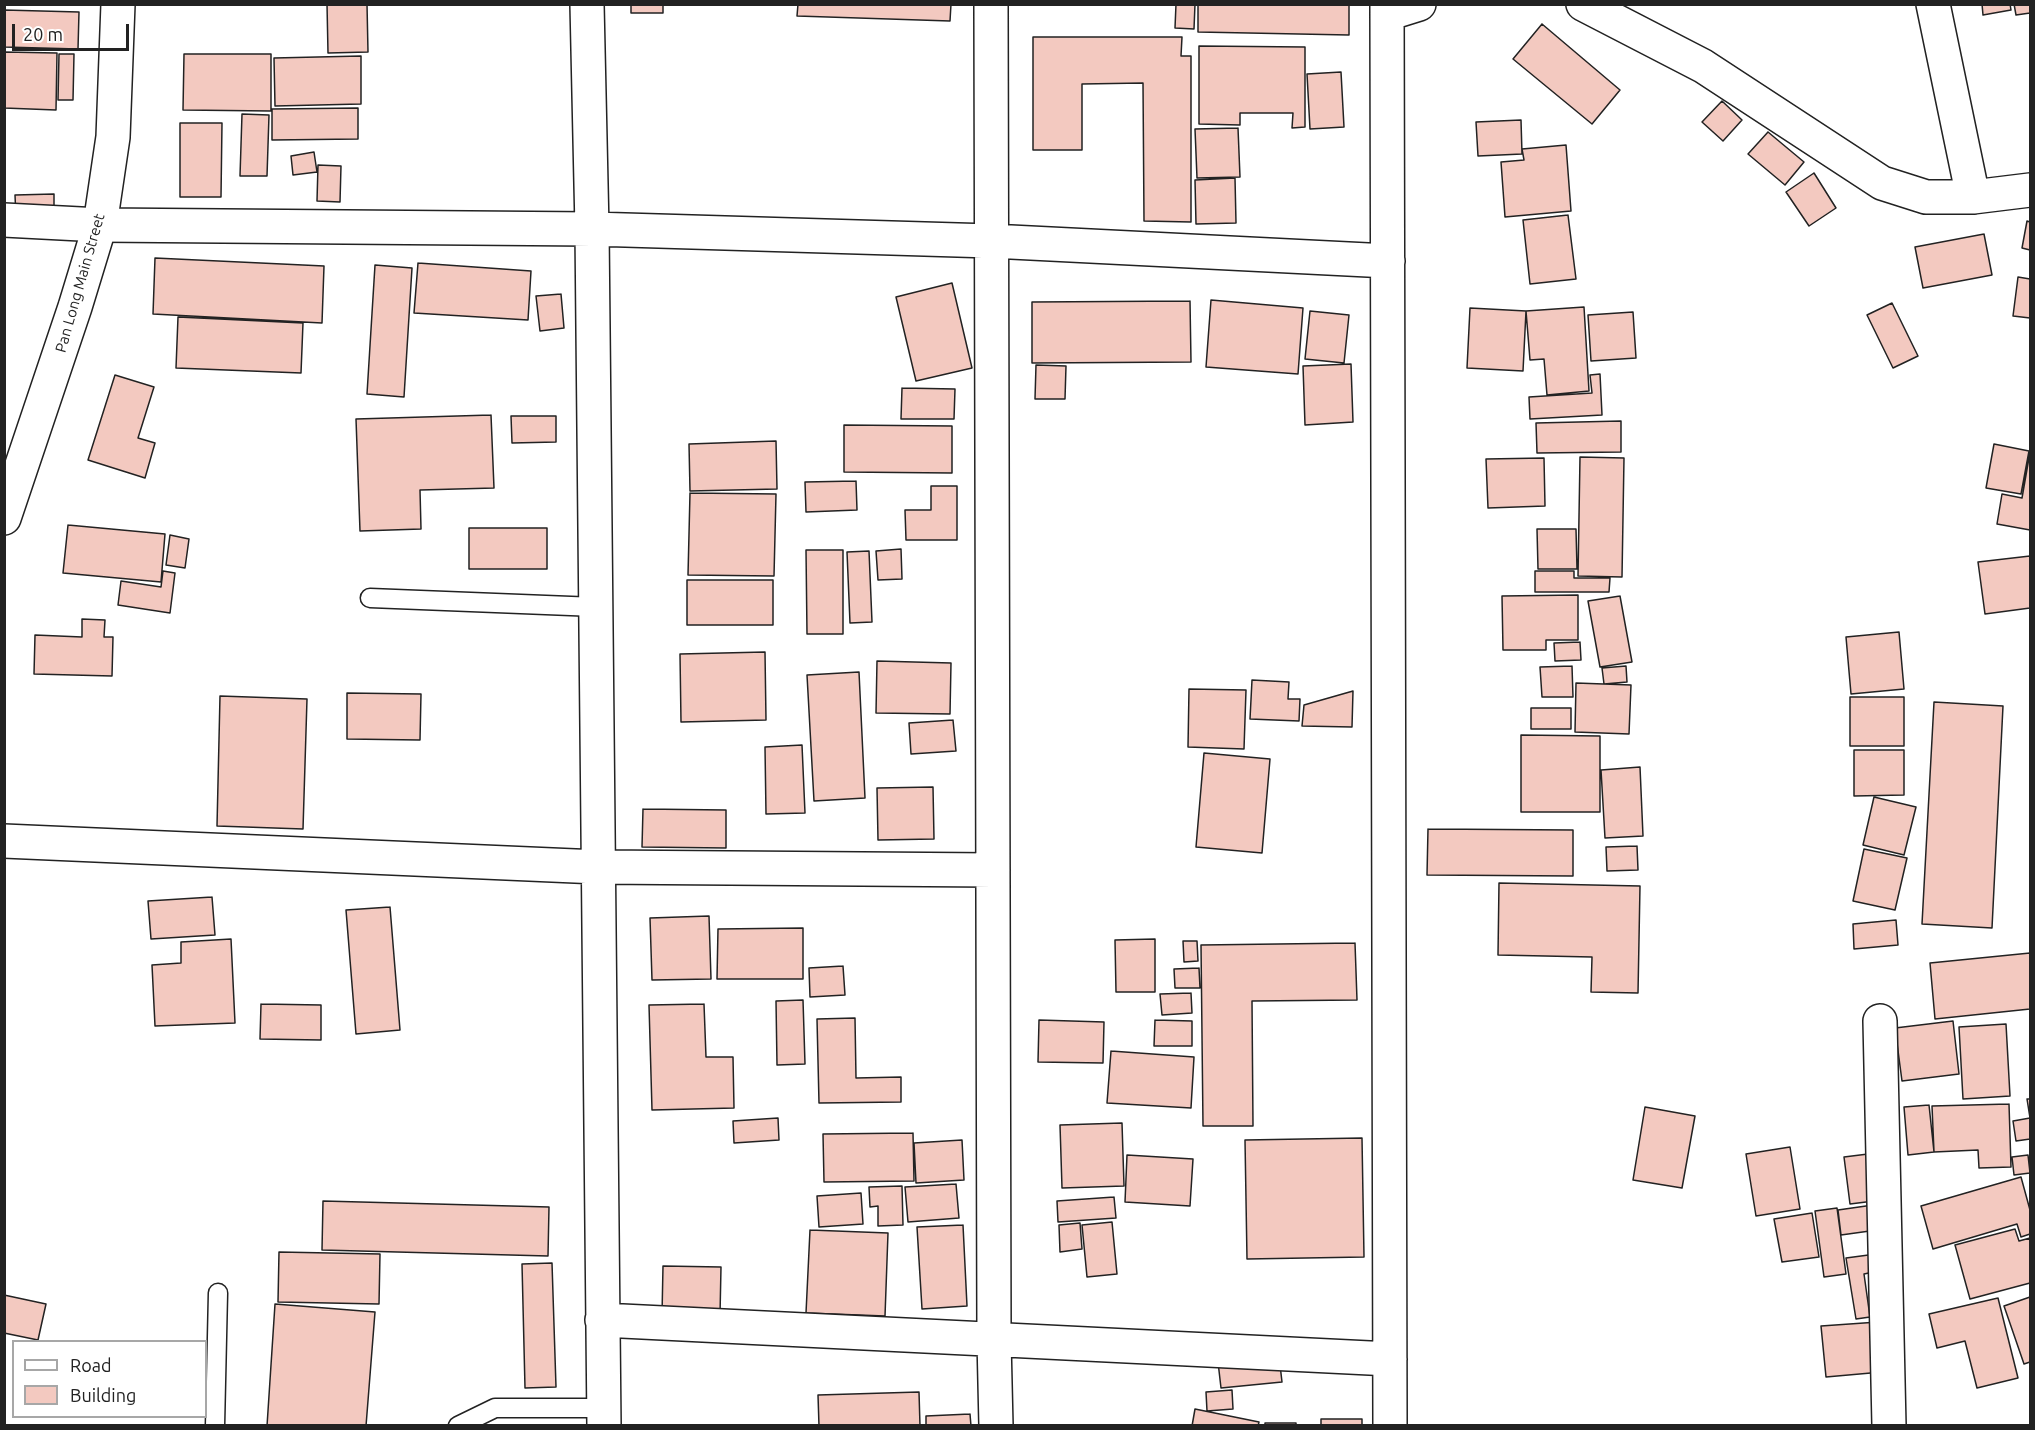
<!DOCTYPE html>
<html>
<head>
<meta charset="utf-8">
<style>
  body { margin:0 }
  #map { position:relative; width:2035px; height:1430px; overflow:hidden; background:#fff; font-family:Ubuntu,sans-serif }
  canvas { display:block }
  .frame { position:absolute; inset:0; border:6px solid #222; pointer-events:none }
  .legend { position:absolute; left:12px; top:1340px; width:195px; height:78px; box-sizing:border-box; background:#fff; border:2px solid #a7a7a7; margin:0; padding:8px 10px; list-style:none; font-size:18px; color:#222 }
  .legend li { display:flex; align-items:center; gap:12px; height:30px }
  .legend b { width:30px; border:2px solid #a7a7a7 }
  .scale { position:absolute; left:12px; top:24px; width:117px; height:27px; box-sizing:border-box; border:3px solid #222; border-top:0; padding-left:8px; font-size:18px; line-height:21px; white-space:nowrap; color:#222; -webkit-text-stroke:4px #fff; paint-order:stroke }
</style>
</head>
<body>
<div id="map">
<canvas width="2035" height="1430"></canvas>
<div class="frame"></div>
<ul class="legend">
<li><b style="height:8px;background:#fff"></b>Road</li>
<li><b style="height:16px;background:#f3c9c0"></b>Building</li>
</ul>
<div class="scale">20 m</div>
</div>
<script>
const g = document.querySelector('canvas').getContext('2d');
g.lineJoin = 'round';
function fillPath(path, color) {
  g.fillStyle = color;
  g.fill(path, 'evenodd');
}
function shape(rows) {
  const path = new Path2D();
  for (const r of rows) {
    path.moveTo(r[0], r[1]);
    for (let i = 2; i < r.length; i += 2) path.lineTo(r[i], r[i + 1]);
  }
  return path;
}
function trace(path, color, width, dash) {
  g.strokeStyle = color;
  g.lineWidth = width;
  g.lineCap = dash ? 'butt' : 'round';
  g.setLineDash(dash || []);
  g.stroke(path);
}
function write(font, color, halo, rows, align = 'center') {
  g.font = font + ' Ubuntu,sans-serif';
  g.lineWidth = 4.5;
  g.setLineDash([]);
  g.textBaseline = 'middle';
  g.strokeStyle = halo;
  g.fillStyle = color;
  for (const [text, x, y, turn = 0] of rows) {
    g.save();
    g.translate(x, y);
    g.rotate((+turn || 0) * Math.PI / 180);
    g.textAlign = isNaN(turn) ? turn : align;
    if (halo) g.strokeText(text, 0, 0);
    g.fillText(text, 0, 0);
    g.restore();
  }
}
const building = shape([
  [327,4,367,4,368,52,328,53,327,4],
  [631,4,663,4,663,13,631,13,631,4],
  [798,4,951,4,950,21,797,16,798,4],
  [1176,4,1195,4,1194,29,1175,28,1176,4],
  [1198,4,1349,4,1349,35,1198,32,1198,4],
  [1982,4,2010,4,2011,10,1983,15,1982,4],
  [2014,4,2030,4,2030,13,2016,15,2014,4],
  [4,10,79,12,78,49,4,47,4,10],
  [1542,24,1620,90,1592,124,1513,59,1542,24],
  [1033,37,1182,37,1181,56,1191,56,1191,222,1144,221,1143,83,1082,84,1082,150,1033,150,1033,37],
  [1199,46,1305,47,1305,127,1292,128,1293,113,1240,113,1240,125,1199,124,1199,46],
  [4,52,57,53,56,110,4,108,4,52],
  [59,54,74,54,73,100,58,100,59,54],
  [184,54,271,54,271,111,183,110,184,54],
  [361,56,361,104,275,106,274,58,361,56],
  [1341,72,1344,127,1310,129,1307,74,1341,72],
  [1722,101,1742,120,1723,141,1702,122,1722,101],
  [358,108,358,139,272,140,272,109,358,108],
  [242,114,269,115,267,176,240,176,242,114],
  [1521,120,1522,154,1478,156,1476,122,1521,120],
  [180,123,222,123,221,197,180,197,180,123],
  [1238,128,1240,177,1197,178,1195,129,1238,128],
  [1768,132,1804,162,1785,185,1748,154,1768,132],
  [1566,145,1571,211,1505,217,1501,162,1524,160,1522,149,1566,145],
  [314,152,317,172,293,175,291,156,314,152],
  [318,165,341,166,340,202,317,201,318,165],
  [1814,173,1836,208,1809,226,1786,192,1814,173],
  [1235,178,1236,223,1196,224,1195,180,1235,178],
  [54,194,54,217,16,218,15,195,54,194],
  [1568,215,1576,279,1530,284,1523,220,1568,215],
  [2027,221,2030,222,2030,250,2022,248,2027,221],
  [1984,234,1992,275,1923,288,1915,247,1984,234],
  [155,258,324,266,322,323,153,314,155,258],
  [418,263,531,271,528,320,414,313,418,263],
  [375,265,412,268,404,397,367,394,375,265],
  [2018,277,2030,279,2030,318,2013,316,2018,277],
  [952,283,972,368,916,381,896,297,952,283],
  [561,294,564,328,540,331,536,296,561,294],
  [1211,300,1303,308,1298,374,1206,367,1211,300],
  [1190,301,1191,362,1032,363,1032,302,1190,301],
  [1892,303,1918,356,1893,368,1867,315,1892,303],
  [1584,307,1589,391,1547,395,1544,359,1530,360,1526,311,1584,307],
  [1470,308,1526,311,1523,371,1467,368,1470,308],
  [1310,311,1349,315,1344,363,1305,359,1310,311],
  [1633,312,1636,358,1591,361,1588,315,1633,312],
  [178,317,303,323,301,373,176,368,178,317],
  [1351,364,1353,422,1305,425,1303,366,1351,364],
  [1036,365,1066,366,1065,399,1035,399,1036,365],
  [1600,374,1602,415,1530,419,1529,397,1592,393,1590,375,1600,374],
  [115,375,154,387,138,438,155,443,145,478,88,460,115,375],
  [902,388,955,389,954,419,901,419,902,388],
  [491,415,494,488,420,490,421,529,360,531,356,419,491,415],
  [511,416,556,416,556,442,512,443,511,416],
  [1621,421,1621,452,1537,453,1536,423,1621,421],
  [844,425,952,426,952,473,844,472,844,425],
  [776,441,777,489,690,491,689,444,776,441],
  [1994,444,2029,451,2021,494,1986,488,1994,444],
  [2030,452,2030,530,1997,524,2002,494,2022,498,2030,452],
  [1580,457,1624,458,1622,577,1578,576,1580,457],
  [1544,458,1545,506,1488,508,1486,459,1544,458],
  [856,481,857,510,806,512,805,482,856,481],
  [931,486,957,486,957,540,906,540,905,510,931,510,931,486],
  [690,493,776,494,774,576,688,575,690,493],
  [68,525,165,534,161,582,63,573,68,525],
  [469,528,547,528,547,569,469,569,469,528],
  [1537,529,1576,529,1577,569,1538,569,1537,529],
  [170,535,189,539,185,568,166,565,170,535],
  [901,549,902,579,878,580,876,551,901,549],
  [806,550,843,550,843,634,807,634,806,550],
  [869,551,872,622,850,623,847,552,869,551],
  [2030,556,2030,608,1985,614,1978,562,2030,556],
  [163,571,175,573,170,613,118,605,121,581,161,587,163,571],
  [1535,571,1574,571,1574,578,1610,578,1609,592,1535,592,1535,571],
  [687,580,773,580,773,625,687,625,687,580],
  [1578,595,1578,640,1546,640,1546,650,1503,650,1502,596,1578,595],
  [1620,596,1632,662,1600,667,1588,601,1620,596],
  [82,619,105,620,104,637,113,637,112,676,34,674,35,635,82,637,82,619],
  [1899,632,1904,689,1851,694,1846,637,1899,632],
  [1580,642,1581,660,1555,661,1554,643,1580,642],
  [765,652,766,720,681,722,680,654,765,652],
  [877,661,951,663,950,714,876,713,877,661],
  [1572,666,1573,697,1542,697,1540,667,1572,666],
  [1626,666,1627,682,1604,684,1602,668,1626,666],
  [859,672,865,798,814,801,807,675,859,672],
  [1252,680,1289,682,1288,699,1300,699,1299,721,1250,719,1252,680],
  [1576,683,1631,685,1629,734,1575,732,1576,683],
  [1189,689,1246,690,1244,749,1188,747,1189,689],
  [1353,691,1352,727,1302,726,1304,705,1353,691],
  [347,693,421,694,420,740,347,739,347,693],
  [220,696,307,699,303,829,217,826,220,696],
  [1850,697,1904,697,1904,746,1850,746,1850,697],
  [1934,702,2003,706,1992,928,1922,924,1934,702],
  [1531,708,1571,708,1571,729,1531,729,1531,708],
  [953,720,956,751,911,754,909,723,953,720],
  [1521,735,1600,736,1600,812,1521,812,1521,735],
  [802,745,805,813,766,814,765,747,802,745],
  [1854,750,1904,750,1904,795,1854,796,1854,750],
  [1204,753,1270,759,1262,853,1196,847,1204,753],
  [1640,767,1643,836,1605,838,1601,770,1640,767],
  [933,787,934,839,878,840,877,788,933,787],
  [1874,797,1916,807,1904,855,1863,845,1874,797],
  [643,809,726,810,726,848,642,847,643,809],
  [1428,829,1573,830,1573,876,1427,875,1428,829],
  [1637,846,1638,870,1607,871,1606,847,1637,846],
  [1864,849,1907,858,1895,910,1853,901,1864,849],
  [1499,883,1640,886,1638,993,1591,992,1592,957,1498,955,1499,883],
  [212,897,215,935,151,939,148,901,212,897],
  [390,907,400,1030,356,1034,346,910,390,907],
  [709,916,711,979,652,980,650,918,709,916],
  [1896,920,1898,945,1854,949,1853,924,1896,920],
  [803,928,803,979,717,979,718,929,803,928],
  [231,939,235,1023,155,1026,152,965,181,963,181,942,231,939],
  [1155,939,1155,992,1116,992,1115,940,1155,939],
  [1183,941,1197,941,1198,961,1184,962,1183,941],
  [1355,943,1357,1000,1252,1001,1253,1126,1203,1126,1201,945,1355,943],
  [2030,953,2030,1009,1935,1019,1930,963,2030,953],
  [843,966,845,995,810,997,809,968,843,966],
  [1199,968,1200,988,1175,988,1174,969,1199,968],
  [1191,993,1192,1013,1162,1015,1160,994,1191,993],
  [803,1000,805,1064,777,1065,776,1001,803,1000],
  [261,1004,321,1005,321,1040,260,1039,261,1004],
  [704,1004,706,1057,733,1057,734,1108,652,1110,649,1005,704,1004],
  [855,1018,856,1078,901,1077,901,1102,819,1103,817,1019,855,1018],
  [1039,1020,1104,1022,1103,1063,1038,1062,1039,1020],
  [1155,1020,1192,1021,1192,1046,1154,1046,1155,1020],
  [1953,1021,1959,1074,1902,1081,1895,1028,1953,1021],
  [2006,1024,2010,1096,1963,1099,1959,1027,2006,1024],
  [1111,1051,1194,1057,1191,1108,1107,1103,1111,1051],
  [2027,1099,2030,1099,2030,1139,2016,1141,2013,1121,2030,1118,2027,1099],
  [2009,1104,2011,1167,1979,1168,1978,1150,1934,1152,1932,1106,2009,1104],
  [1929,1105,1934,1152,1908,1155,1904,1107,1929,1105],
  [1645,1107,1695,1116,1682,1188,1633,1180,1645,1107],
  [778,1118,779,1140,734,1143,733,1121,778,1118],
  [1122,1123,1124,1186,1062,1188,1060,1125,1122,1123],
  [913,1133,914,1181,824,1182,823,1134,913,1133],
  [1362,1138,1364,1257,1247,1259,1245,1140,1362,1138],
  [962,1140,964,1180,916,1183,914,1143,962,1140],
  [1790,1147,1800,1209,1756,1216,1746,1154,1790,1147],
  [1868,1154,1874,1201,1850,1204,1844,1157,1868,1154],
  [1127,1155,1193,1159,1190,1206,1125,1202,1127,1155],
  [2028,1155,2030,1173,2014,1175,2012,1157,2028,1155],
  [2021,1177,2030,1210,2030,1234,2021,1237,2017,1224,1933,1249,1921,1206,2021,1177],
  [956,1184,959,1218,908,1222,905,1187,956,1184],
  [902,1186,903,1225,878,1226,878,1206,870,1207,869,1187,902,1186],
  [861,1193,863,1224,819,1227,817,1196,861,1193],
  [1114,1197,1116,1218,1058,1222,1057,1201,1114,1197],
  [323,1201,549,1207,548,1256,322,1250,323,1201],
  [1873,1205,1877,1230,1841,1235,1838,1210,1873,1205],
  [1837,1208,1846,1274,1824,1277,1815,1211,1837,1208],
  [1812,1213,1819,1257,1782,1262,1774,1219,1812,1213],
  [1112,1222,1117,1274,1087,1277,1082,1225,1112,1222],
  [1080,1223,1082,1249,1060,1252,1059,1225,1080,1223],
  [963,1225,967,1306,922,1309,917,1227,963,1225],
  [2015,1229,2019,1241,2030,1238,2030,1283,1970,1299,1955,1245,2015,1229],
  [810,1230,888,1233,885,1316,806,1313,810,1230],
  [279,1252,380,1254,379,1304,278,1302,279,1252],
  [1876,1254,1878,1271,1864,1274,1870,1317,1856,1319,1846,1258,1876,1254],
  [552,1263,556,1387,525,1388,522,1264,552,1263],
  [663,1266,721,1267,720,1315,662,1315,663,1266],
  [4,1295,46,1304,38,1340,4,1333,4,1295],
  [2030,1297,2030,1362,2024,1364,2004,1306,2030,1297],
  [1998,1298,2018,1378,1977,1388,1965,1341,1937,1348,1929,1314,1998,1298],
  [275,1304,375,1312,366,1426,267,1426,275,1304],
  [1878,1322,1882,1372,1826,1377,1821,1326,1878,1322],
  [1279,1356,1282,1382,1221,1388,1218,1362,1279,1356],
  [1232,1390,1233,1409,1207,1411,1206,1392,1232,1390],
  [919,1392,920,1426,819,1426,818,1395,919,1392],
  [1195,1409,1259,1422,1258,1426,1192,1426,1195,1409],
  [970,1414,971,1426,926,1426,926,1416,970,1414],
  [1321,1419,1362,1419,1362,1426,1321,1426,1321,1419],
  [1265,1423,1296,1423,1296,1426,1265,1426,1265,1423]
]);
const lane = shape([
  [370,598,596,607],
  [215,1426,218,1293],
  [458,1426,495,1408,603,1408]
]);
const street = shape([
  [587,4,592,229,604,1426],
  [991,4,994,1340,996,1426],
  [1387,4,1390,1426],
  [1583,4,1703,66,1882,183,1926,197,1973,197,2030,190],
  [1933,4,1973,197],
  [1387,14,1419,4],
  [4,220,100,225,592,229,991,241,1388,261],
  [4,841,598,867,993,870],
  [1880,1021,1889,1426],
  [602,1320,1390,1359]
]);
const secondary = shape([
  [4,518,75,307,100,225,113,137,118,4]
]);
const streetNames = [
  ["Pan Long Main Street",80,283,-74]
];
fillPath(building, '#f3c9c0');
trace(building, '#222', 1.5);
trace(lane, '#222', 21);
trace(street, '#222', 36);
trace(secondary, '#222', 36);
trace(lane, '#fff', 18);
trace(street, '#fff', 33);
trace(secondary, '#fff', 33);
write('15px', '#222', '#fff', streetNames);
</script>
</body>
</html>
